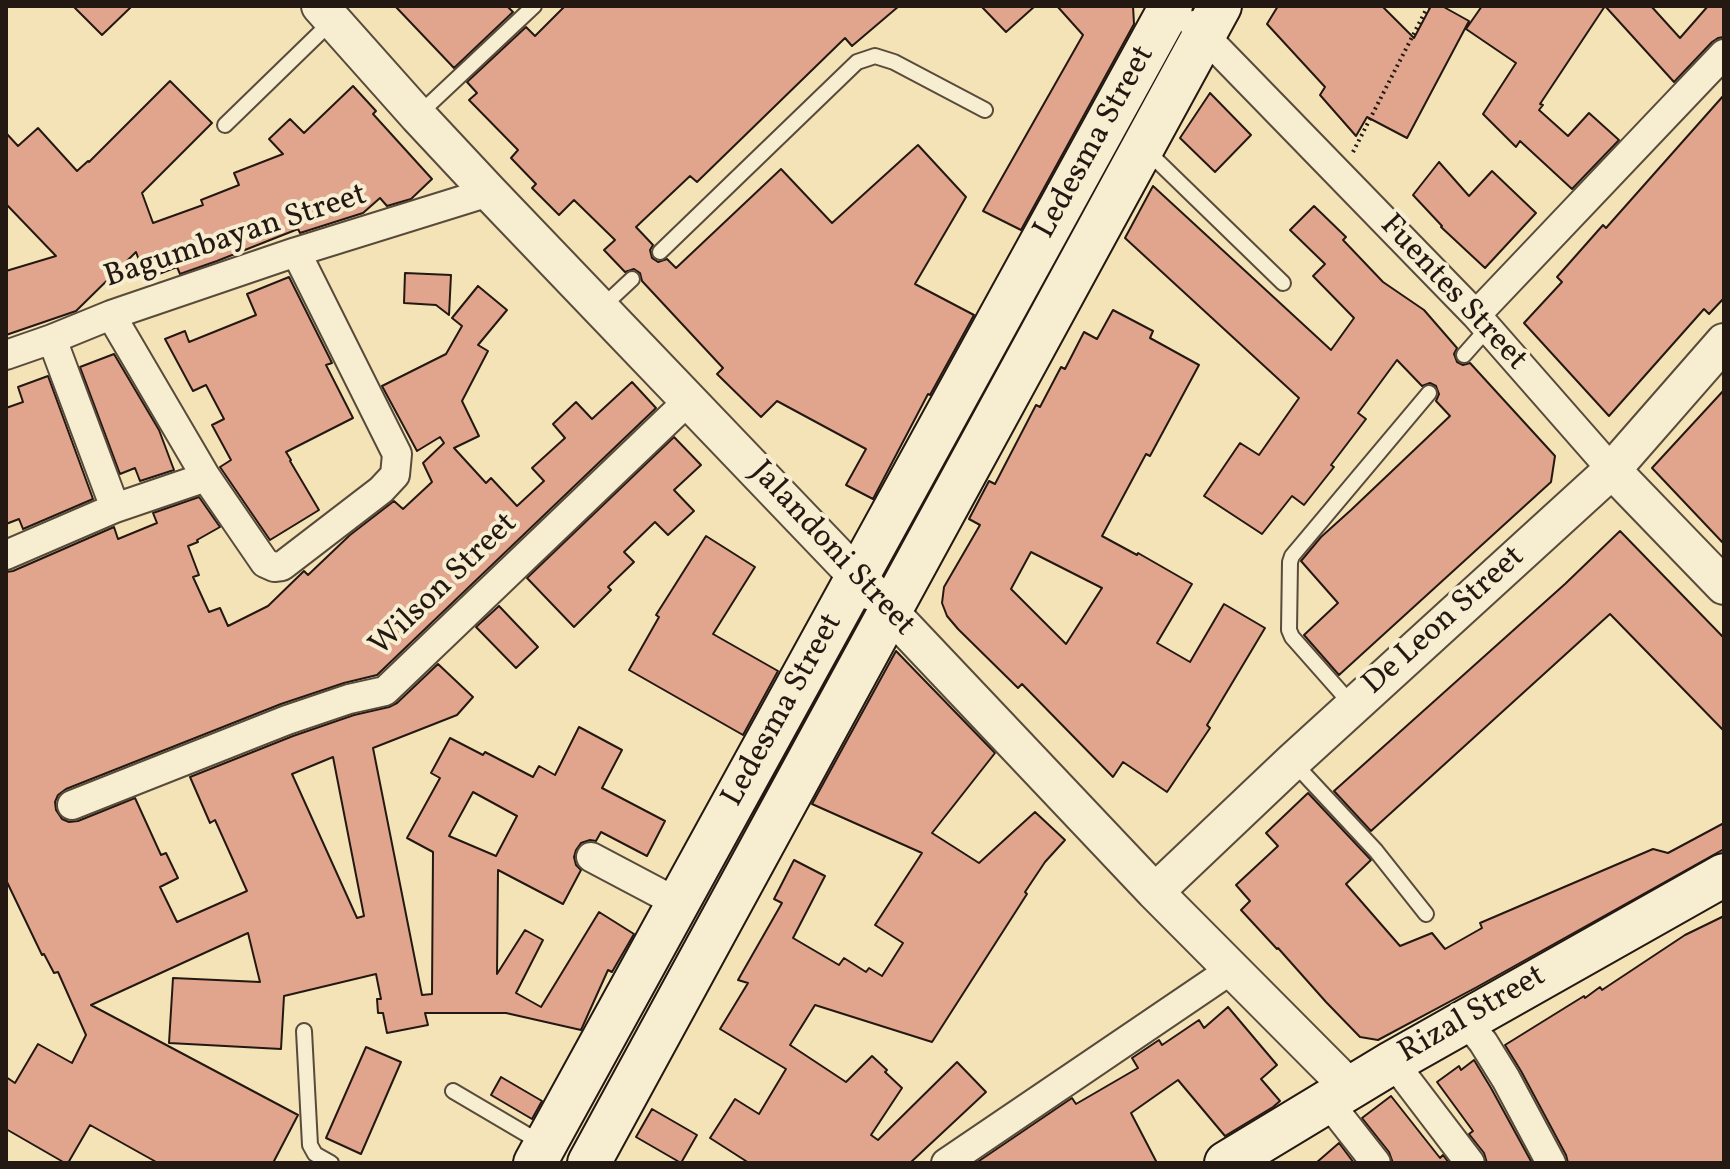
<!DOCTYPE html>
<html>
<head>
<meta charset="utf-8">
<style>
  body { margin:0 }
  #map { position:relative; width:1730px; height:1169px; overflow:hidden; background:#f3e3b7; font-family:Vollkorn,serif }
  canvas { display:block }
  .frame { position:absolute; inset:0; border:8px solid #241812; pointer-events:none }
</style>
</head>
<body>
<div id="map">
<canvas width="1730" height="1169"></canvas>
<div class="frame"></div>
</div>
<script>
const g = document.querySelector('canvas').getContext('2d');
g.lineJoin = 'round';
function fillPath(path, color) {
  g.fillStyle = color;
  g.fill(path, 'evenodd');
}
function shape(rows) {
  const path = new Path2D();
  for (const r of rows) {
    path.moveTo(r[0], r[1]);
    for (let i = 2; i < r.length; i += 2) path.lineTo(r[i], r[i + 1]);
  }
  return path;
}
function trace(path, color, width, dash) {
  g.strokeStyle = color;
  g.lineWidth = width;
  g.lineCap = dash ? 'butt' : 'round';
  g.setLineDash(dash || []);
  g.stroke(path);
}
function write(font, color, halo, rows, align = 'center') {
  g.font = font + ' Vollkorn,serif';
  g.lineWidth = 8;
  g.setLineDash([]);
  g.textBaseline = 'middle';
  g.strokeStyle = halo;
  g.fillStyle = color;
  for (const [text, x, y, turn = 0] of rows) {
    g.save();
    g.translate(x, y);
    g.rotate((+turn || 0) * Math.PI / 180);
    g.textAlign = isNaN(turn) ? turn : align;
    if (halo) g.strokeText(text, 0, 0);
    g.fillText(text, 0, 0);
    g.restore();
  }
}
const building = shape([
  [73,6,132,6,102,35,73,6],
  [395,6,507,6,513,12,454,68,395,6],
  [565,6,899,6,852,46,845,38,697,182,690,176,636,227,653,245,650,250,652,258,658,262,667,259,676,268,781,169,832,223,918,145,966,197,915,284,974,315,930,395,928,394,873,499,846,485,866,449,777,401,761,417,717,374,723,368,642,281,640,273,634,269,625,272,604,250,615,240,574,200,559,215,532,188,536,184,511,158,518,150,469,100,477,93,467,82,526,27,535,36,565,6],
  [981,6,1035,6,1006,32,981,6],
  [1057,6,1133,6,1134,24,1021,230,983,211,1083,35,1057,6],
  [1278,6,1382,6,1414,38,1431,6,1442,6,1469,21,1407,138,1367,117,1356,136,1320,95,1325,87,1267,24,1278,6],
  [1482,6,1651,6,1680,38,1708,6,1724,6,1724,37,1718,38,1712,42,1674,82,1605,6,1540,104,1543,105,1539,110,1568,136,1589,113,1619,140,1572,189,1520,141,1516,147,1483,114,1516,63,1466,29,1482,6],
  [170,81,212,123,142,193,153,223,203,205,201,200,239,185,234,173,283,154,269,139,290,119,304,133,353,86,376,111,373,114,432,179,411,199,387,206,380,198,363,213,300,233,298,229,217,261,180,274,177,267,146,279,136,252,76,311,6,335,6,271,56,256,6,204,6,133,18,146,38,128,77,171,88,161,89,162,170,81],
  [1210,93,1251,135,1215,172,1180,138,1210,93],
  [1724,95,1724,298,1709,314,1704,309,1609,416,1524,323,1562,282,1557,277,1603,225,1606,228,1724,95],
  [1439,162,1469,196,1492,171,1536,213,1485,268,1441,227,1442,226,1413,195,1439,162],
  [1153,186,1331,350,1354,318,1313,276,1325,264,1290,230,1314,206,1346,237,1343,240,1383,282,1424,310,1457,348,1454,354,1457,362,1463,365,1470,363,1555,456,1551,482,1339,675,1304,635,1338,603,1301,561,1321,537,1351,510,1450,416,1436,401,1439,394,1436,386,1430,383,1422,386,1397,360,1358,413,1366,419,1331,465,1334,467,1304,505,1292,496,1262,534,1204,496,1240,443,1259,455,1299,398,1125,238,1153,186],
  [405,273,451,275,449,315,436,305,404,303,405,273],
  [289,277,332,363,326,365,353,418,286,452,291,460,290,461,319,510,270,540,220,467,231,460,212,425,224,419,206,385,193,391,165,339,185,331,189,342,256,315,247,294,289,277],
  [478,286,507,310,478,345,488,351,462,401,479,436,454,448,486,483,491,478,517,506,544,481,532,468,565,438,553,424,576,402,592,419,632,382,656,408,377,675,344,683,281,704,66,789,58,795,55,802,56,810,62,819,69,822,78,821,135,798,161,855,166,853,178,878,160,887,177,922,247,891,215,820,210,823,190,777,293,736,354,715,389,707,397,703,438,664,473,697,457,715,373,748,422,995,432,994,433,852,407,838,440,778,431,773,450,738,483,755,485,752,533,777,539,766,555,775,579,727,622,750,602,788,665,821,647,856,601,832,596,841,590,840,581,843,576,850,574,857,576,865,581,870,563,904,498,870,497,974,525,930,543,940,516,993,541,1007,599,912,634,934,612,972,608,970,581,1030,506,1013,425,1013,428,1025,387,1033,383,1013,378,1013,377,999,381,999,376,974,284,996,281,1049,169,1043,173,978,260,982,248,933,91,1005,298,1115,273,1163,158,1163,90,1125,68,1163,65,1163,6,1129,6,1077,15,1083,38,1044,72,1063,86,1035,58,972,54,973,44,954,42,955,6,880,6,572,13,571,114,527,118,539,157,523,153,513,199,497,220,527,197,540,198,542,188,546,199,575,193,577,209,612,220,608,228,626,268,606,304,571,308,575,350,535,394,501,403,509,432,482,423,463,444,443,440,437,417,451,382,386,446,354,462,326,452,318,478,286],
  [333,757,364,916,357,918,292,774,333,757],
  [473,792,517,816,496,856,449,836,473,792],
  [1113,310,1153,331,1150,338,1199,365,1150,456,1146,454,1102,536,1137,555,1138,553,1192,584,1157,643,1190,662,1224,604,1265,628,1207,725,1210,728,1167,792,1123,762,1113,777,1022,684,1018,688,958,629,947,616,942,603,944,587,980,525,969,519,989,481,995,484,1036,405,1040,407,1061,367,1065,369,1084,332,1097,339,1113,310],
  [1031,552,1102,588,1066,644,1011,589,1031,552],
  [114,354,159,430,174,470,140,481,135,468,120,474,80,367,114,354],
  [48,376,93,499,23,529,19,519,6,524,6,408,23,402,18,387,48,376],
  [1724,390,1724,544,1652,468,1724,390],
  [674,437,701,465,674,490,694,511,668,535,655,522,624,552,634,562,608,587,611,590,574,627,527,578,674,437],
  [1620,531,1724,638,1724,731,1610,614,1371,831,1334,791,1565,584,1620,531],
  [706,536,755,567,713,634,778,671,743,735,629,670,659,617,656,615,706,536],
  [499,606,538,647,516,668,476,627,499,606],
  [896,651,995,753,932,833,979,863,1035,812,1065,840,1045,862,1025,892,1027,894,932,1042,815,1005,790,1045,846,1082,872,1056,887,1070,885,1072,902,1088,871,1135,878,1140,957,1062,986,1092,910,1163,749,1163,710,1138,735,1099,759,1114,786,1069,720,1029,748,983,738,980,782,903,774,899,794,860,825,876,793,938,839,965,844,958,866,972,869,968,882,976,903,943,875,925,922,853,812,804,896,651],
  [1308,793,1371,860,1346,884,1400,946,1432,933,1445,949,1482,928,1480,923,1653,849,1668,853,1724,823,1724,849,1477,987,1378,1040,1360,1037,1326,1002,1278,948,1277,949,1241,910,1250,901,1236,885,1278,846,1266,833,1308,793],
  [1724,916,1724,1163,1568,1163,1566,1155,1521,1071,1505,1045,1584,996,1585,998,1600,987,1602,990,1685,935,1724,916],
  [1228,1007,1277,1065,1261,1079,1280,1101,1273,1107,1225,1136,1178,1080,1131,1113,1157,1163,976,1163,1072,1098,1076,1104,1138,1068,1132,1058,1159,1040,1162,1045,1199,1020,1204,1028,1228,1007],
  [366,1047,401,1062,361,1154,326,1138,366,1047],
  [1474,1060,1491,1088,1532,1163,1487,1163,1484,1153,1469,1134,1473,1131,1437,1082,1459,1066,1461,1070,1474,1060],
  [501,1077,542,1101,532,1119,491,1095,501,1077],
  [1391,1096,1440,1158,1443,1155,1449,1163,1393,1163,1389,1152,1362,1118,1391,1096],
  [652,1109,697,1135,681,1163,636,1137,652,1109],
  [1339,1143,1354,1163,1316,1163,1339,1143]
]);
const path = shape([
  [1353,152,1428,6]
]);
const service = shape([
  [418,115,534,6],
  [225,125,331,22],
  [1145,149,1283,283],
  [660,252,857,62,875,56,894,62,985,110],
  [600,309,632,279],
  [1464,355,1487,329],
  [1353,706,1292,637,1289,630,1290,562,1292,556,1429,393],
  [1293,762,1376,851,1426,914],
  [304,1031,310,1145,315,1154,331,1163],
  [453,1091,543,1144]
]);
const minor = shape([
  [1194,25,1476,315,1612,470],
  [111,315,206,477,265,563,274,567,282,566,381,490,395,475,397,454,296,252],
  [1476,315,1724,54],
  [52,339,115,508],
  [6,355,52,339,111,315,296,252,489,192],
  [6,555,115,508,206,477],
  [72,805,287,720,349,699,385,691,689,400],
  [591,857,678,903],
  [1465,1020,1483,1042,1506,1079,1551,1163],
  [1393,1062,1470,1163],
  [1328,1102,1376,1163],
  [946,1163,1232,969]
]);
const tertiary = shape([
  [320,6,418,116,489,192,872,592],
  [1612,470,1724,586],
  [891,613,1155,892,1350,1088],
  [1155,892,1292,762,1612,470,1724,342]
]);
const secondary = shape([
  [535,1163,1171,6],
  [589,1163,1220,6],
  [1226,1163,1393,1062,1724,875]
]);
const streetNames = [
  ["Ledesma Street",1096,143,-61],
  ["Bagumbayan Street",236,238,-18],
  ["Fuentes Street",1452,294,47],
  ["Jalandoni Street",831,550,47],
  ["Wilson Street",445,586,-44],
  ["De Leon Street",1445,622,-42],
  ["Ledesma Street",784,711,-61],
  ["Rizal Street",1473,1016,-30]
];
fillPath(building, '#e1a58d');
trace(building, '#241812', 2);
trace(service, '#584b3b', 18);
trace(minor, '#584b3b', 32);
trace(tertiary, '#584b3b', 40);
trace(secondary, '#241812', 46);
trace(path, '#241812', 4, [2, 4]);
trace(service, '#f7edd0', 14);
trace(minor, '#f7edd0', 28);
trace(tertiary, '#f7edd0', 36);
trace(secondary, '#f7edd0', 42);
write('32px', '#241812', '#f7edd0', streetNames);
</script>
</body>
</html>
